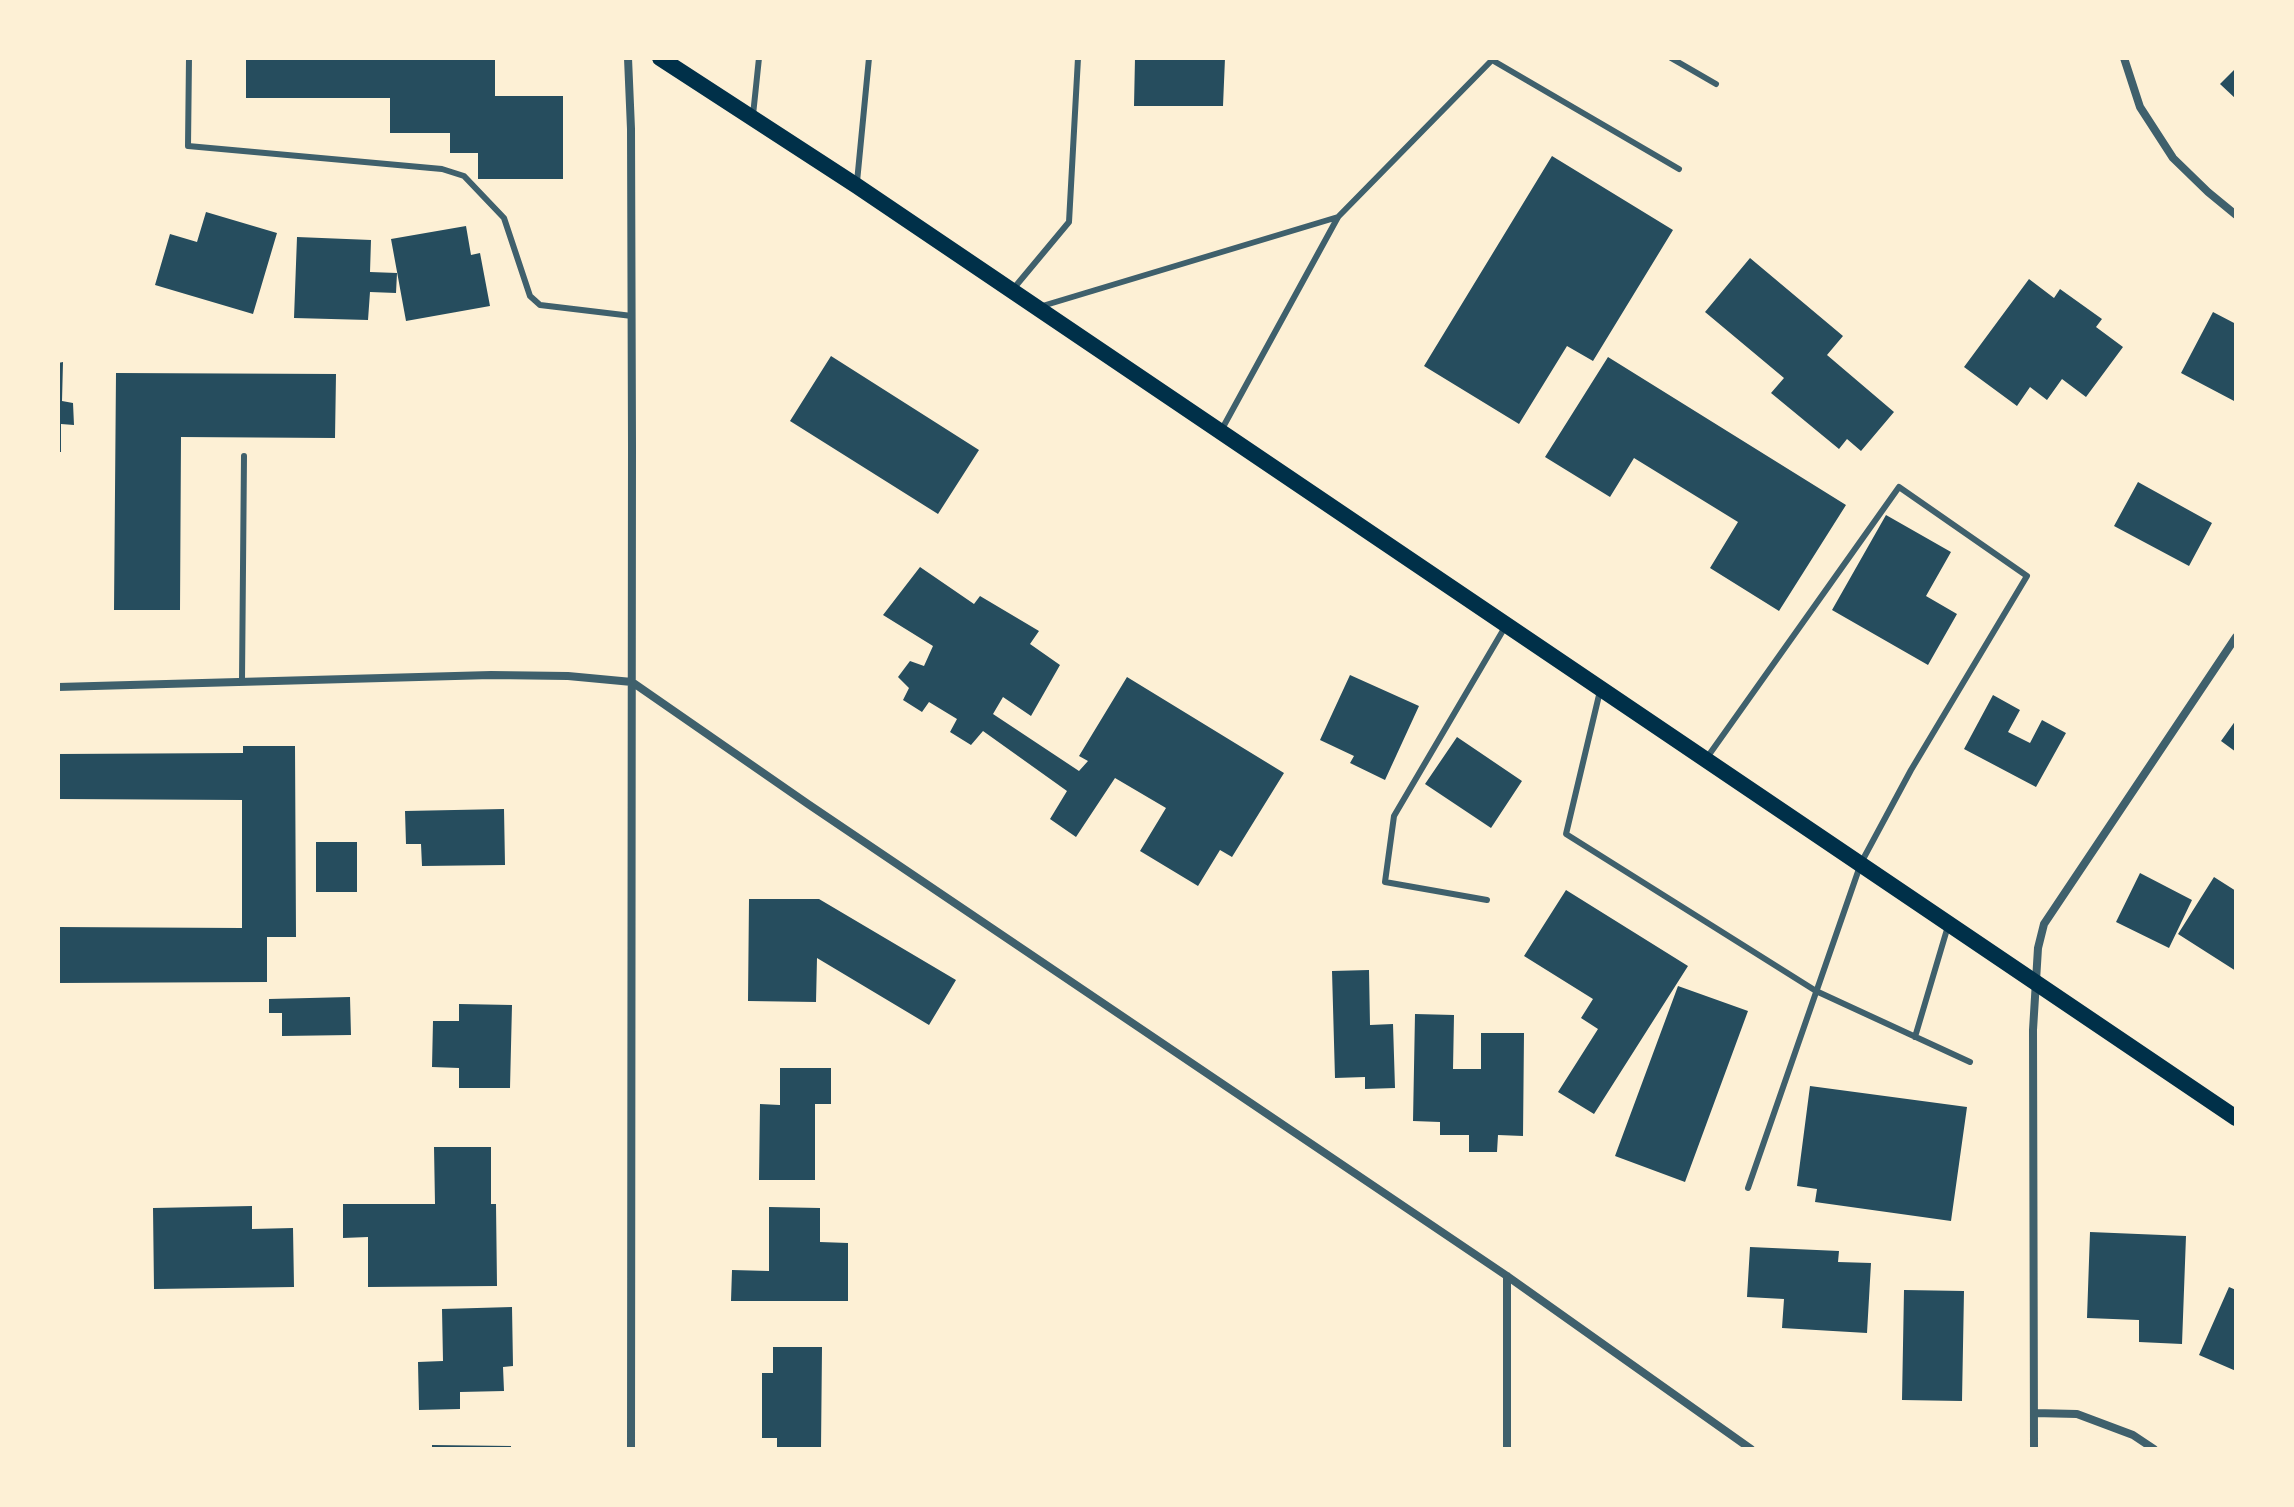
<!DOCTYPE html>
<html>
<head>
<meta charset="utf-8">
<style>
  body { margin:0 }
  #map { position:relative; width:2294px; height:1507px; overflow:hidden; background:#fdf0d5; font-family:"Open Sans",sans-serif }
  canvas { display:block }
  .frame { position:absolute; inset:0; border:60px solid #fdf0d5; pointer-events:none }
</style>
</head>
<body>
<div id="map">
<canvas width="2294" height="1507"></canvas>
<div class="frame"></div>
</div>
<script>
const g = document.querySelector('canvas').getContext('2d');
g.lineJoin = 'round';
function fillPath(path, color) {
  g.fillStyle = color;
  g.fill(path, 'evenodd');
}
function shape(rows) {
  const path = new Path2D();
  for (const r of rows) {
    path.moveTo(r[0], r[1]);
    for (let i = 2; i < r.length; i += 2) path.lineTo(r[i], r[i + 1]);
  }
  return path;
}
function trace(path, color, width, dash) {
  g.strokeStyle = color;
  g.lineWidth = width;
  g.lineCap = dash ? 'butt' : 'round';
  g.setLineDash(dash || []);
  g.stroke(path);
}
const building = shape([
  [246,58,495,58,495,96,563,96,563,179,478,179,478,153,450,153,450,133,390,133,390,98,246,98],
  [1135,58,1225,58,1223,106,1134,106],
  [2236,68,2236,99,2220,84],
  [1552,156,1673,230,1593,361,1567,346,1519,424,1424,366],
  [206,212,277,233,253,314,155,285,170,234,197,242],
  [466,226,471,255,480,253,490,306,406,321,391,239],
  [297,237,371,240,370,272,397,273,396,293,370,292,368,320,294,318],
  [1750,258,1843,336,1827,355,1894,412,1861,451,1847,439,1839,449,1771,393,1784,378,1705,312],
  [2029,279,2054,298,2060,289,2102,319,2096,327,2123,347,2086,397,2062,379,2047,400,2030,387,2017,406,1964,367],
  [2213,312,2236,324,2236,402,2181,373],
  [831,356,979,450,938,514,790,421],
  [1608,357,1846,505,1779,611,1710,568,1738,522,1634,458,1610,497,1545,457],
  [63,362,62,401,73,403,74,425,61,424,61,452,58,452,58,363],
  [116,373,336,374,335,438,181,437,180,610,114,610],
  [2138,482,2212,523,2189,566,2114,526],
  [1886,515,1951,552,1926,596,1957,614,1928,665,1832,610],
  [920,567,974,604,980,596,1039,631,1030,644,1060,665,1031,716,1003,697,993,714,1079,771,1088,761,1079,756,1127,677,1284,773,1232,857,1220,850,1198,886,1140,851,1166,808,1115,778,1076,837,1050,819,1067,791,983,731,971,745,950,732,957,719,929,702,922,712,903,700,909,688,898,677,910,661,924,666,933,646,883,615],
  [1350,675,1419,706,1385,780,1350,763,1354,756,1320,740],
  [1993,695,2020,710,2008,732,2030,743,2042,720,2066,733,2036,787,1964,749],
  [2236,720,2236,752,2221,741],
  [1457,737,1522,781,1491,828,1425,784],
  [243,746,295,746,296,937,267,937,267,982,58,983,58,927,242,928,242,800,58,799,58,754,243,753],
  [504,809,505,865,422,866,421,844,406,844,405,811],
  [316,842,357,842,357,892,316,892],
  [2140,873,2192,900,2169,948,2116,922],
  [2214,877,2236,891,2236,971,2178,934],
  [1566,890,1688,966,1594,1114,1558,1092,1598,1029,1581,1018,1593,999,1524,956],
  [749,899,819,899,956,980,929,1025,817,958,816,1002,748,1001],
  [1369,970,1370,1025,1393,1024,1395,1088,1365,1089,1365,1077,1335,1078,1332,971],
  [1678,986,1748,1011,1685,1182,1615,1156],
  [350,997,351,1035,282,1036,282,1013,269,1013,269,999],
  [459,1004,512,1005,510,1088,459,1088,459,1068,432,1067,433,1021,459,1021],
  [1415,1014,1454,1015,1453,1069,1481,1069,1481,1033,1524,1033,1523,1136,1498,1135,1497,1152,1469,1152,1469,1135,1440,1135,1440,1122,1413,1121],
  [780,1068,831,1068,831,1104,815,1104,815,1180,759,1180,760,1104,780,1105],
  [1810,1086,1967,1107,1951,1221,1815,1202,1817,1189,1797,1186],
  [434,1147,491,1147,491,1204,496,1204,497,1286,368,1287,368,1237,343,1238,343,1204,435,1204],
  [252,1206,252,1229,293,1228,294,1287,154,1289,153,1208],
  [769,1207,820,1208,820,1242,848,1243,848,1301,731,1301,732,1270,769,1271],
  [2090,1232,2186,1236,2182,1344,2139,1342,2139,1320,2087,1318],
  [1750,1247,1839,1251,1838,1262,1871,1263,1867,1333,1782,1328,1784,1299,1747,1297],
  [2229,1287,2236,1290,2236,1371,2199,1355],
  [1904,1290,1964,1291,1962,1401,1902,1400],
  [512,1307,513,1366,503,1367,504,1391,460,1392,460,1409,419,1410,418,1362,443,1361,442,1309],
  [773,1347,822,1347,821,1449,777,1449,777,1438,762,1438,762,1373,773,1373],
  [432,1445,511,1446,511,1449,432,1449]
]);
const service = shape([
  [189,58,188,146,442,169,464,176,504,218,530,296,540,305,632,316],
  [1671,58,1716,84],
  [1492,60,1679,169],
  [753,115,759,58],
  [857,182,869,58],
  [1014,288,1069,222,1078,58],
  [1039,307,1338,217],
  [1222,429,1338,217,1494,58],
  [242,680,244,456],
  [1600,691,1566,834,1816,991,1970,1062],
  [1706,759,1899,487,2027,576,1911,770,1861,863,1748,1188],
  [1487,900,1385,882,1394,816,1505,627],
  [1915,1037,1948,926]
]);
const minor = shape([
  [628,58,631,129,632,446,631,1449],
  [2124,58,2140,107,2173,158,2208,192,2236,215],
  [58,687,491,675,568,676,632,682,808,804,1507,1276,1751,1449],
  [1507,1276,1507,1449],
  [2034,1413,2077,1414,2133,1435,2154,1449],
  [2034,1449,2033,1030,2038,948,2044,924,2236,637]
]);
const secondary = shape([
  [660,58,857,186,2236,1118]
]);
fillPath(building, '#264d5e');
trace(service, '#3f606c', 6);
trace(minor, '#3f606c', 8);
trace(secondary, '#003049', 16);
</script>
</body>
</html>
